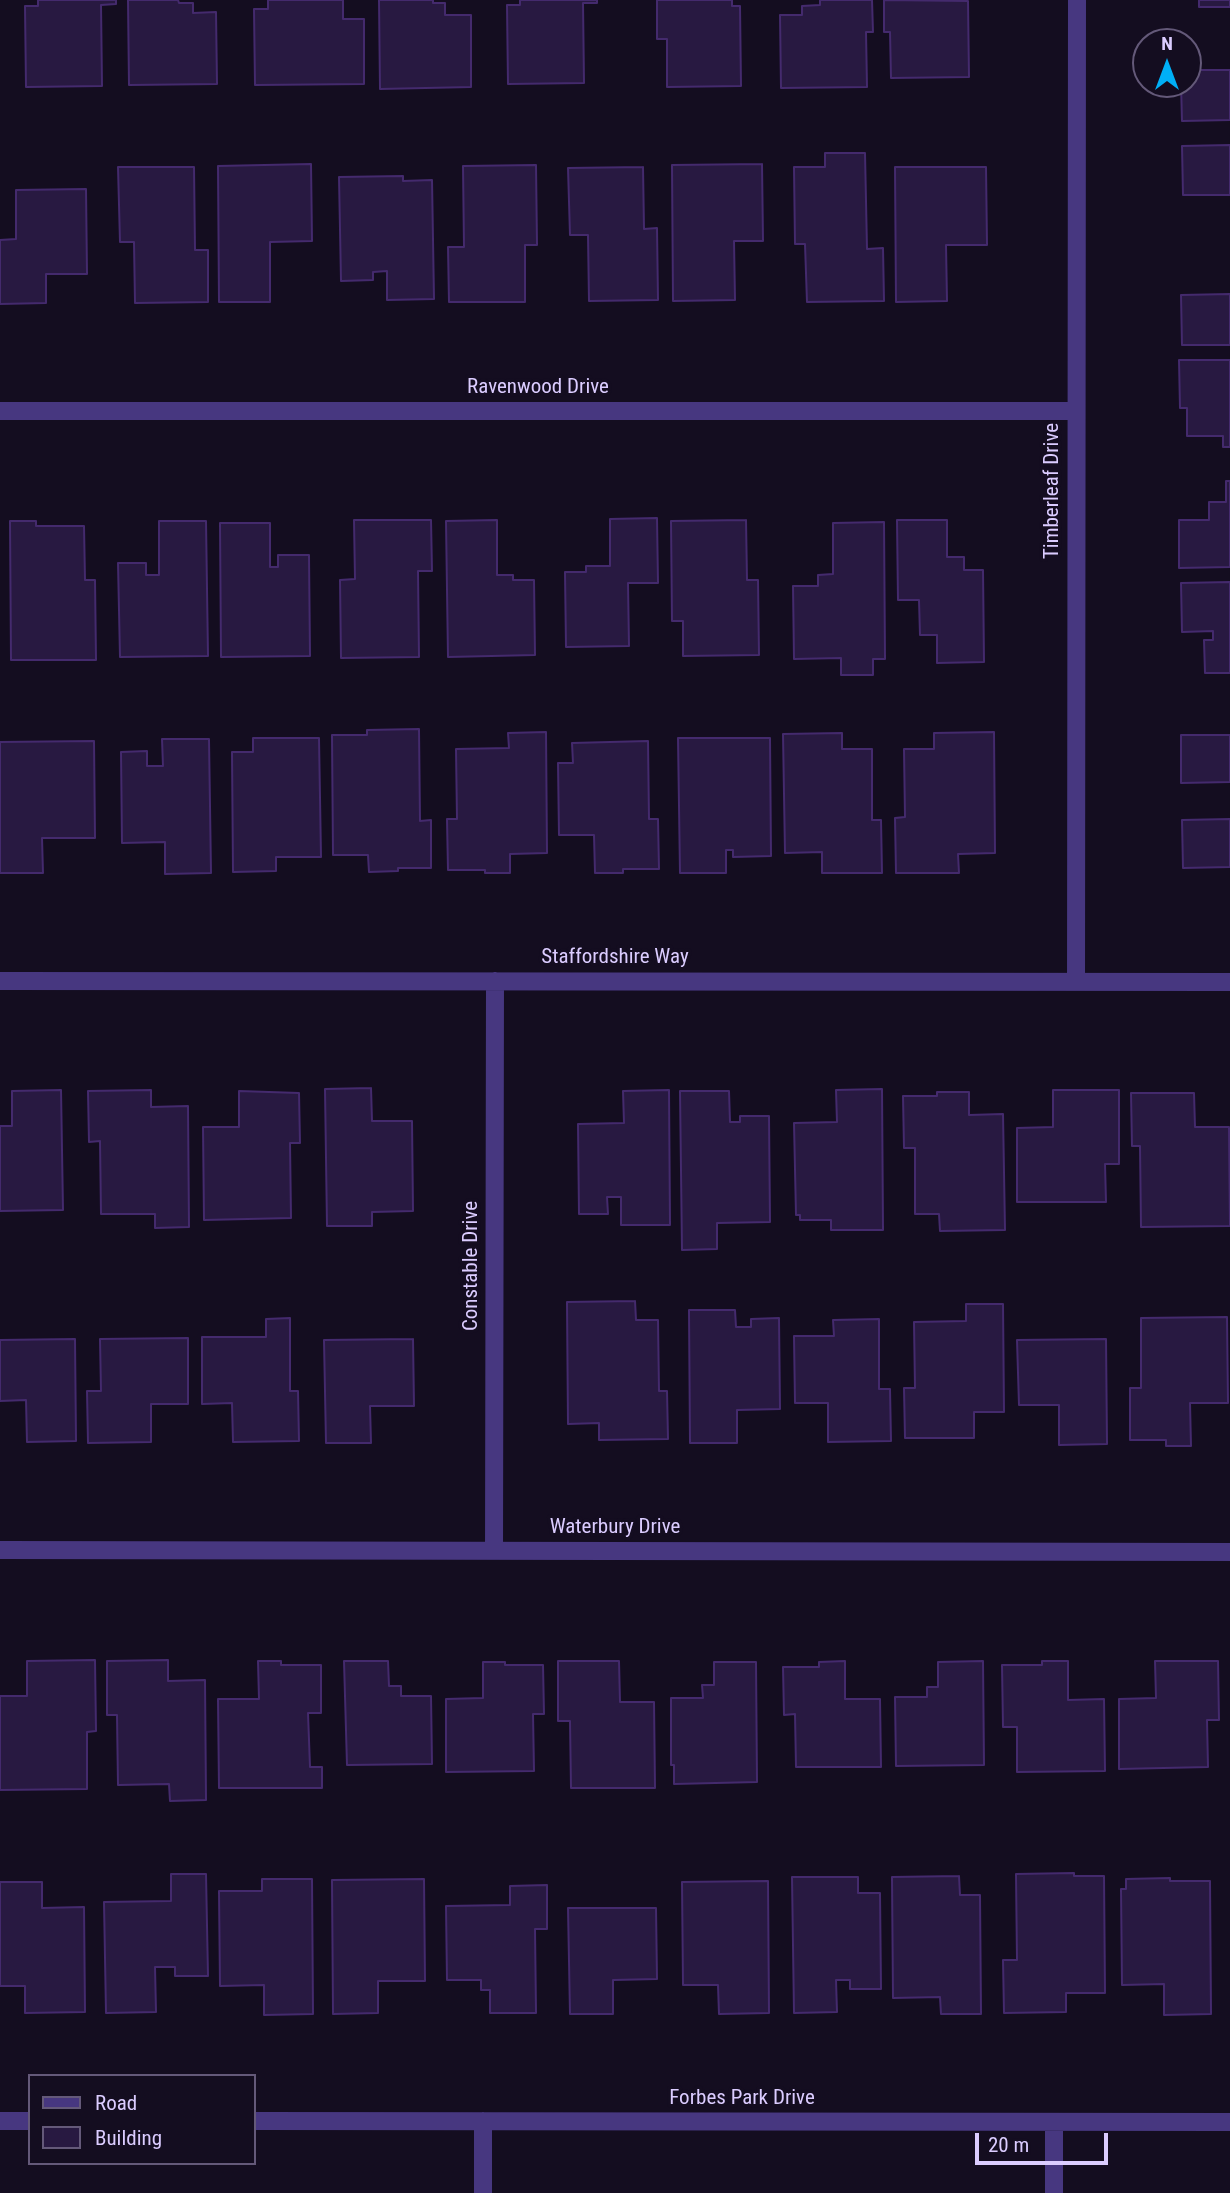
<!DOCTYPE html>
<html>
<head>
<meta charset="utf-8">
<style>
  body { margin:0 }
  #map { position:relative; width:1230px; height:2193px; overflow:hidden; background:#140d20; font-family:"Roboto Condensed",sans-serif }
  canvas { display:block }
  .legend { position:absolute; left:28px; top:2074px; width:228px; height:91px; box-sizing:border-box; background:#140d20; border:2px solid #645979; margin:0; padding:9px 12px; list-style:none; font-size:21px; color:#dbccff }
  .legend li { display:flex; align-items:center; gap:14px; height:35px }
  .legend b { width:35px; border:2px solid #645979 }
  .north { position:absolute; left:1132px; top:28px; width:70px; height:70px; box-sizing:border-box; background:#140d20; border:2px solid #645979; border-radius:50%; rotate:0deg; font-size:19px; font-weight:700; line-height:28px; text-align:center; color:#dbccff }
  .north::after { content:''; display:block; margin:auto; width:24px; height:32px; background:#00b0f7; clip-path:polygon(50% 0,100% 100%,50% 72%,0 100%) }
  .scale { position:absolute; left:975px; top:2133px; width:133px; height:32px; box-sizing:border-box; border:4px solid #dbccff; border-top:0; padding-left:9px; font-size:21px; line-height:24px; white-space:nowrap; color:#dbccff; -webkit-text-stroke:5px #140d20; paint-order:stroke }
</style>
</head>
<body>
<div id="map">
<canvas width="1230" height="2193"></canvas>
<ul class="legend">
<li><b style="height:9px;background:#473780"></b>Road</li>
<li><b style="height:19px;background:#281941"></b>Building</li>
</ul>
<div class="north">N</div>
<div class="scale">20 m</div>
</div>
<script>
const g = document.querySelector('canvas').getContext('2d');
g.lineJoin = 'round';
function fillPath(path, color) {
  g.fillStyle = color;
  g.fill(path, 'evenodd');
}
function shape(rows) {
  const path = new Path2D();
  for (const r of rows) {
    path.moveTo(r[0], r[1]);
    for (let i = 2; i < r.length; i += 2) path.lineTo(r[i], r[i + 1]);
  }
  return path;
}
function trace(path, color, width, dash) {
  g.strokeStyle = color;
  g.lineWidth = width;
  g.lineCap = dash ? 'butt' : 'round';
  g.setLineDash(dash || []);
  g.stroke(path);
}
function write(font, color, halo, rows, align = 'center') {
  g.font = font + ' "Roboto Condensed",sans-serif';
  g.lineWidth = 7;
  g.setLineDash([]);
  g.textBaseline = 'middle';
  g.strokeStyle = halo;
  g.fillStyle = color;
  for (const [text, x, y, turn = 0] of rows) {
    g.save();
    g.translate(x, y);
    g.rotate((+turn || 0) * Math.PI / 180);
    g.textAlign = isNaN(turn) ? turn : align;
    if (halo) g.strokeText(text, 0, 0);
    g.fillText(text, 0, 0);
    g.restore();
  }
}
const building = shape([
  [38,0,116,0,116,4,101,5,102,86,26,87,25,6,38,6,38,0],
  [128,0,178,0,179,3,193,3,193,13,216,12,217,84,129,85,128,0],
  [268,0,343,0,343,19,364,19,364,84,255,85,254,9,268,9,268,0],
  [379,0,433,0,433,3,445,3,445,15,471,15,471,87,380,89,379,0],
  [520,0,597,0,597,3,583,3,584,83,508,84,507,5,520,5,520,0],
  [657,0,732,0,732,6,740,6,741,86,667,87,667,39,657,39,657,0],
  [820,0,872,0,873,32,866,32,867,87,781,88,780,15,802,15,802,6,820,5,820,0],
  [884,0,968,1,969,77,891,78,890,32,884,32,884,0],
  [1199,0,1230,0,1230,7,1199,7,1199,0],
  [1188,70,1230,70,1230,120,1182,121,1181,84,1188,84,1188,70],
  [1230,145,1230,195,1183,195,1182,146,1230,145],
  [825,153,865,153,867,249,883,248,884,301,807,302,805,244,795,244,794,167,825,167,825,153],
  [311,164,312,241,270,242,270,302,219,302,218,166,311,164],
  [762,164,763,241,734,241,735,300,673,301,672,165,762,164],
  [536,165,537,245,525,245,525,302,449,302,448,247,464,247,463,166,536,165],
  [118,167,194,167,195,250,208,250,208,302,135,303,134,242,120,242,118,167],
  [643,167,644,229,657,228,658,300,589,301,588,235,570,235,568,168,643,167],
  [895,167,986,167,987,245,946,245,947,301,896,302,895,167],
  [403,176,403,181,432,180,434,299,387,300,387,271,373,272,373,280,341,281,339,177,403,176],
  [86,189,87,274,46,274,46,303,0,304,0,240,16,239,16,190,86,189],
  [1230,294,1230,345,1182,345,1181,295,1230,294],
  [1179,360,1230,360,1230,447,1223,447,1223,436,1187,436,1187,408,1180,408,1179,360],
  [1226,481,1230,481,1230,567,1179,568,1179,520,1209,520,1209,502,1226,502,1226,481],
  [657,518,658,583,628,583,629,646,566,647,565,572,586,572,586,566,610,566,610,519,657,518],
  [354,520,431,520,432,571,418,571,419,657,341,658,340,580,355,579,354,520],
  [497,520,497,575,513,575,513,580,534,580,535,655,448,657,446,521,497,520],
  [746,520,747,580,758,580,759,655,683,656,683,621,672,621,671,521,746,520],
  [897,520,947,520,947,557,964,557,964,570,983,570,984,662,937,663,937,635,920,635,919,600,898,600,897,520],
  [10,521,36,521,36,526,84,526,85,580,95,580,96,660,11,660,10,521],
  [159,521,206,521,208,656,120,657,118,563,146,563,146,575,159,575,159,521],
  [884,522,885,659,873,659,873,675,841,675,841,658,794,659,793,586,818,586,818,575,833,574,833,523,884,522],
  [220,523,270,523,270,567,278,567,278,555,309,555,310,656,221,657,220,523],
  [1230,582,1230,673,1205,673,1204,640,1213,640,1213,631,1182,632,1181,583,1230,582],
  [419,729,420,821,431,820,431,868,398,868,398,871,369,872,368,855,333,855,332,735,367,735,367,730,419,729],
  [546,732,547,853,510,854,510,873,485,873,485,870,448,870,447,819,457,819,456,749,509,748,508,733,546,732],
  [994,732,995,853,958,854,959,873,896,873,895,818,905,817,904,749,934,749,934,733,994,732],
  [842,733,842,749,872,749,872,820,881,820,882,873,822,873,822,852,785,853,783,734,842,733],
  [1181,735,1230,735,1230,782,1181,783,1181,735],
  [253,738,319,738,321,857,276,857,276,871,233,872,232,752,253,752,253,738],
  [678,738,770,738,771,856,733,857,733,850,726,850,726,873,680,873,678,738],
  [162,739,209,739,211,873,165,874,165,842,122,843,121,752,147,751,147,766,163,766,162,739],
  [94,741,95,838,42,838,43,873,0,873,0,742,94,741],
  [648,741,649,819,658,819,659,869,623,869,623,873,595,873,594,835,559,835,558,763,573,763,572,743,648,741],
  [1230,819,1230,867,1183,868,1182,820,1230,819],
  [371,1088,372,1121,412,1121,413,1211,372,1212,372,1226,327,1226,325,1089,371,1088],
  [882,1089,883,1230,831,1230,831,1220,800,1220,800,1215,796,1215,794,1123,837,1122,836,1090,882,1089],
  [61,1090,63,1210,0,1211,0,1126,12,1126,12,1091,61,1090],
  [151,1090,151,1107,188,1106,189,1227,155,1228,155,1214,101,1214,100,1141,89,1142,88,1091,151,1090],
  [669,1090,670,1225,621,1225,621,1197,607,1197,608,1214,579,1214,578,1124,624,1123,623,1091,669,1090],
  [1053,1090,1119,1090,1119,1164,1105,1164,1106,1202,1017,1202,1017,1128,1053,1127,1053,1090],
  [239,1091,299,1093,300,1143,290,1143,291,1218,204,1220,203,1127,239,1127,239,1091],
  [680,1091,729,1091,730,1122,740,1122,740,1116,769,1116,770,1222,717,1223,717,1249,682,1250,680,1091],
  [937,1092,969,1092,969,1115,1003,1114,1005,1230,940,1231,939,1214,915,1214,915,1148,904,1148,903,1096,937,1096,937,1092],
  [1131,1093,1194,1093,1195,1127,1229,1127,1230,1226,1141,1227,1140,1146,1132,1146,1131,1093],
  [635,1301,636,1320,658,1320,659,1391,667,1391,668,1439,599,1440,599,1423,568,1424,567,1302,635,1301],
  [966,1304,1003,1304,1004,1412,974,1412,974,1438,905,1438,904,1388,915,1388,914,1322,966,1321,966,1304],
  [689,1310,735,1310,736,1327,751,1327,751,1319,779,1318,780,1409,737,1410,737,1443,690,1443,689,1310],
  [1227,1317,1228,1403,1190,1403,1191,1446,1166,1446,1166,1440,1130,1440,1130,1388,1141,1388,1141,1318,1227,1317],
  [290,1318,290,1391,298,1391,299,1441,233,1442,232,1403,202,1404,202,1337,266,1337,266,1319,290,1318],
  [879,1319,879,1389,890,1389,891,1441,828,1442,828,1403,795,1403,794,1336,834,1336,833,1320,879,1319],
  [188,1338,188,1404,151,1404,151,1442,88,1443,87,1391,101,1391,100,1339,188,1338],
  [75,1339,76,1441,27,1442,26,1400,0,1401,0,1340,75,1339],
  [413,1339,414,1406,370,1406,371,1443,326,1443,324,1340,413,1339],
  [1106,1339,1107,1444,1059,1445,1059,1405,1019,1405,1017,1340,1106,1339],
  [95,1660,96,1731,87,1732,87,1789,0,1790,0,1696,27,1696,27,1661,95,1660],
  [168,1660,168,1681,205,1680,206,1800,170,1801,169,1784,118,1785,117,1715,107,1715,107,1661,168,1660],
  [258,1661,281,1661,281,1665,321,1665,321,1713,308,1713,310,1767,322,1767,322,1788,219,1788,218,1699,259,1699,258,1661],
  [344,1661,388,1661,389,1686,401,1686,401,1696,431,1696,432,1764,347,1765,344,1661],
  [558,1661,619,1661,620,1702,654,1702,655,1788,571,1788,570,1721,558,1721,558,1661],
  [845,1661,845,1699,880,1699,881,1767,796,1767,795,1714,784,1715,783,1667,819,1667,819,1662,845,1661],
  [983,1661,984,1765,896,1766,895,1697,927,1697,927,1687,938,1687,938,1662,983,1661],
  [1042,1661,1068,1661,1068,1700,1104,1699,1105,1771,1017,1772,1017,1727,1003,1727,1002,1665,1042,1665,1042,1661],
  [1155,1661,1218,1661,1219,1720,1207,1720,1208,1767,1119,1769,1119,1699,1156,1698,1155,1661],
  [483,1662,505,1662,505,1665,543,1665,544,1714,533,1714,534,1771,446,1772,446,1699,483,1698,483,1662],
  [714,1662,756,1662,757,1782,674,1784,674,1765,671,1765,671,1698,703,1698,702,1685,714,1685,714,1662],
  [1074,1873,1074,1876,1104,1876,1105,1993,1066,1993,1066,2012,1004,2013,1003,1960,1017,1960,1016,1874,1074,1873],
  [171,1874,206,1874,208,1976,175,1976,175,1967,155,1967,156,2012,106,2013,104,1902,171,1901,171,1874],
  [959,1876,960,1895,980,1895,981,2014,941,2014,940,1997,893,1998,892,1877,959,1876],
  [792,1877,858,1877,858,1893,880,1893,881,1989,850,1989,850,1980,836,1980,837,2012,794,2013,792,1877],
  [1170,1878,1170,1881,1210,1881,1211,2014,1164,2015,1164,1984,1122,1985,1121,1889,1126,1889,1126,1879,1170,1878],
  [262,1879,312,1879,313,2014,264,2015,264,1985,220,1986,219,1891,262,1891,262,1879],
  [424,1879,425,1981,378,1981,378,2013,333,2014,332,1880,424,1879],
  [768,1881,769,2013,719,2014,718,1985,683,1985,682,1882,768,1881],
  [0,1882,42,1882,42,1908,84,1907,85,2012,25,2013,25,1986,0,1986,0,1882],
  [547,1885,547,1929,535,1929,536,2013,490,2013,490,1990,481,1990,481,1980,447,1980,446,1906,510,1905,510,1886,547,1885],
  [568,1908,656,1908,657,1979,613,1980,613,2014,570,2014,568,1908]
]);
const minor = shape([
  [0,411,1076,411],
  [0,981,1230,982],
  [1076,982,1077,0],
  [0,1550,1230,1552],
  [494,1551,495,981],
  [0,2121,30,2121],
  [254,2121,1230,2122],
  [483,2121,483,2193],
  [1054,2122,1054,2193]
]);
const streetNames = [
  ["Ravenwood Drive",538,388],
  ["Timberleaf Drive",1053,491,-90],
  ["Staffordshire Way",615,958],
  ["Constable Drive",472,1266,-90],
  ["Waterbury Drive",615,1528],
  ["Forbes Park Drive",742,2099]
];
fillPath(building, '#281941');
trace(building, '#442a6d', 2);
trace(minor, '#473780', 18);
write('21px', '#dbccff', '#140d20', streetNames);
</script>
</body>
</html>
